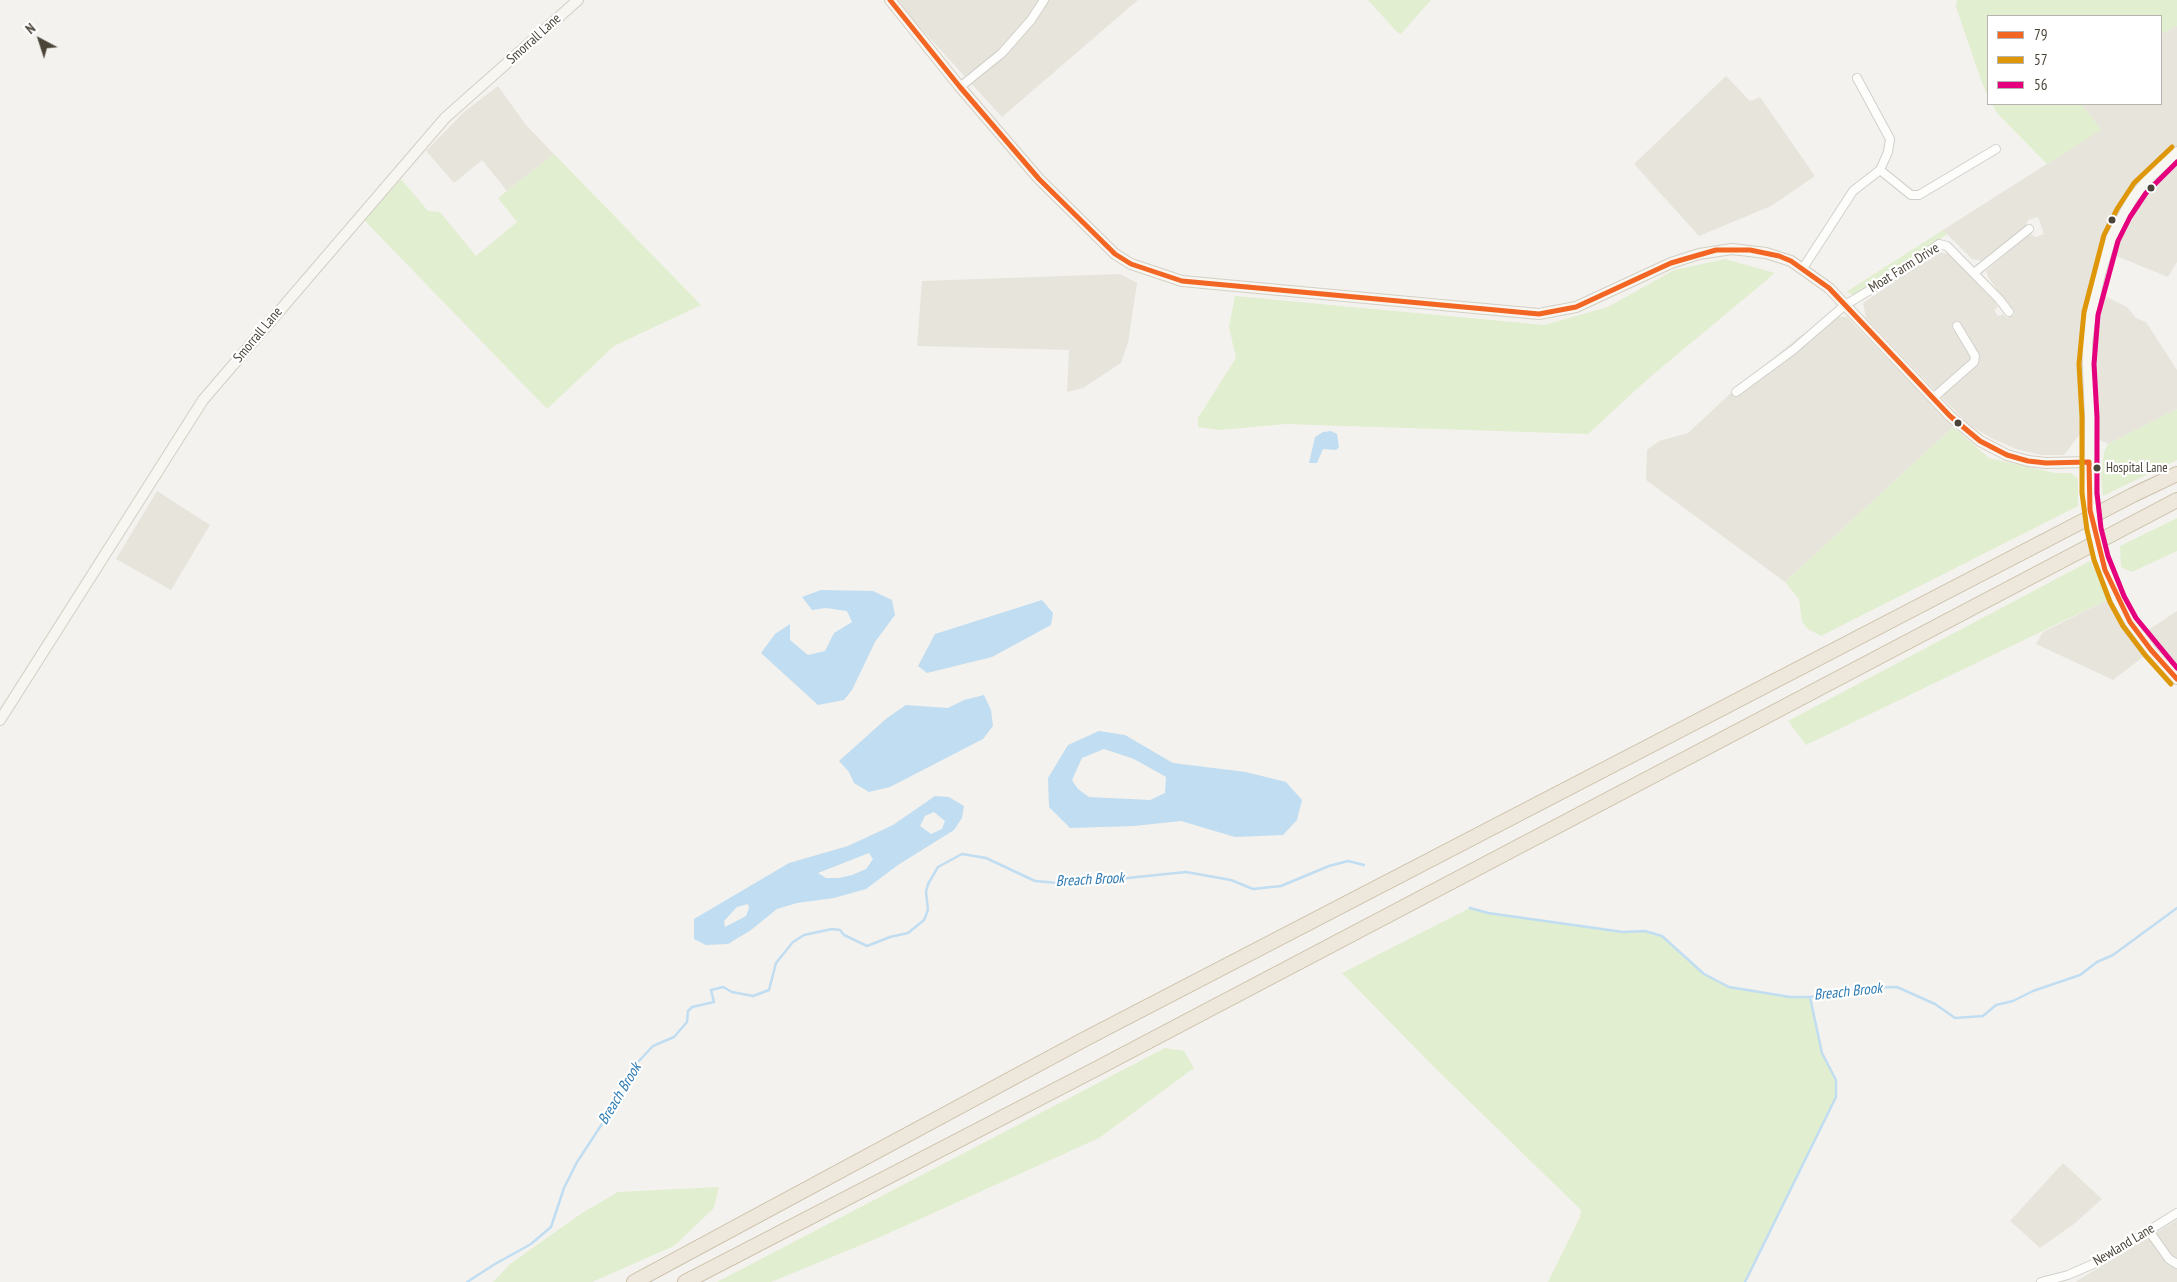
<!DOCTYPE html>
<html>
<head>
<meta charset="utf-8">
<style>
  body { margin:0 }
  #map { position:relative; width:2177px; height:1282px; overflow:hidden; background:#f4f2ee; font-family:"PT Sans Narrow",sans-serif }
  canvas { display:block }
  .legend { position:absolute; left:1987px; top:15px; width:175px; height:90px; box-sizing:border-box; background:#fff; border:1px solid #b7b4b0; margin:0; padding:6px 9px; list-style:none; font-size:15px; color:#4b4439 }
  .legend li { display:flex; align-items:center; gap:10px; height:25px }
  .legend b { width:25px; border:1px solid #b7b4b0 }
  .north { position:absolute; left:15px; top:15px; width:50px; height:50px; -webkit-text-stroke:4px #fff; paint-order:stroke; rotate:320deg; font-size:14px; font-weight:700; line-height:20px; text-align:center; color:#4b4439 }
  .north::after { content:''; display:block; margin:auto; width:18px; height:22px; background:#4b4439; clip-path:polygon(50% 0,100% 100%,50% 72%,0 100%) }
</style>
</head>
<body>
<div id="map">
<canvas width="2177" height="1282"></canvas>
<ul class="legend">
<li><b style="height:6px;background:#f26522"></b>79</li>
<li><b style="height:6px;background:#dd9709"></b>57</li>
<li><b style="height:6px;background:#e5007d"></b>56</li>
</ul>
<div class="north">N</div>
</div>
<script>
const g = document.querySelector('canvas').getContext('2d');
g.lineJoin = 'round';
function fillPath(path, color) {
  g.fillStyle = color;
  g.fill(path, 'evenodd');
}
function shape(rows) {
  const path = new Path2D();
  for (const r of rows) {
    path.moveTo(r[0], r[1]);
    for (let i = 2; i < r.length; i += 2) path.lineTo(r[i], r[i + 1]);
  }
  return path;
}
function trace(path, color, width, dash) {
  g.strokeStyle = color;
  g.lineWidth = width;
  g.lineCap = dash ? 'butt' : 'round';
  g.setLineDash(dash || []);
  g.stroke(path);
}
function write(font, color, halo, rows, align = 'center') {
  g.font = font + ' "PT Sans Narrow",sans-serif';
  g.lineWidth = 4.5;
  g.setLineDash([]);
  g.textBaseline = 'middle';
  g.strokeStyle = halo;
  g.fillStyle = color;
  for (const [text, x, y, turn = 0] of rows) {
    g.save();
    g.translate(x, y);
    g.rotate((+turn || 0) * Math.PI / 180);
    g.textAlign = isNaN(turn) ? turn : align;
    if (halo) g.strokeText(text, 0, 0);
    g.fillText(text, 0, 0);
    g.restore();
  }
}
const residential = shape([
  [898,0,1138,0,1002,117,914,21],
  [2177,26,2177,262,2168,277,2099,249,2090,281,2082,339,2080,434,2064,455,2041,455,2016,449,1991,438,1971,426,1952,408,1866,318,1863,303,1939,252,1949,254,1994,301,1998,307,1994,310,1998,316,2003,314,2007,318,2015,314,1988,277,1986,271,2030,234,2036,237,2044,234,2038,217,2028,220,2026,226,1982,261,1972,259,1943,230,2100,130,2082,104,2161,104,2161,34],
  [1726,76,1750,101,1760,97,1815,176,1771,206,1699,236,1634,164],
  [498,86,526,125,554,154,507,191,482,160,454,183,426,151,464,112],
  [1120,274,1137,283,1128,343,1121,363,1083,388,1067,392,1069,350,917,346,922,281],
  [2105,296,2127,307,2136,318,2146,322,2177,370,2177,409,2108,444,2100,440,2095,384,2095,334],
  [1836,316,1847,317,1953,427,1785,582,1646,480,1647,450,1659,441,1688,433,1732,392,1800,336],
  [157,491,210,525,171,590,116,559],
  [2109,599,2119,617,2147,654,2113,680,2036,644,2043,632],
  [2177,611,2177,664,2147,631],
  [2063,1163,2102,1199,2074,1224,2040,1248,2010,1221],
  [2177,1220,2177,1282,2075,1282]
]);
const green = shape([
  [1368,0,1431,0,1401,34,1397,32],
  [1957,0,2177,0,2177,26,2161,34,2161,16,1988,16,1988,96,1982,83,1956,7],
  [1992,104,2082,104,2101,130,2047,164,1997,113],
  [554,154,701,305,614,346,547,409,364,220,401,179,428,211,440,212,476,256,517,222,498,198],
  [1943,230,1947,234,1919,255,1854,295,1846,292],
  [1725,259,1775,273,1650,377,1588,434,1286,424,1220,430,1198,427,1198,418,1236,358,1229,327,1235,296,1544,325,1608,307,1674,270],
  [2177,409,2177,460,2103,496,2101,475,2104,452,2108,444],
  [1953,427,1989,458,2055,473,2071,473,2078,479,2078,506,1821,636,1808,629,1802,622,1799,599,1785,582],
  [2177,518,2177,551,2132,572,2121,567,2120,546],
  [2090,561,2109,599,1806,745,1788,721],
  [1470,908,1488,913,1623,932,1645,931,1662,936,1704,974,1729,987,1790,997,1810,997,1822,1053,1836,1080,1836,1097,1745,1282,1548,1282,1580,1217,1581,1210,1432,1065,1342,973],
  [1165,1048,1184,1051,1194,1068,1099,1138,878,1238,771,1282,717,1282],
  [719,1187,714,1208,674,1246,592,1282,493,1282,510,1264,582,1213,618,1192]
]);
const water = shape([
  [1331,431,1337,434,1339,447,1336,450,1323,449,1317,463,1309,463,1315,437,1323,432],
  [821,590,873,591,892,600,895,615,875,642,852,690,844,700,818,705,761,653,775,634,790,624,790,640,808,655,825,651,834,633,852,622,847,611,826,608,812,610,802,597],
  [1042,600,1053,613,1051,625,992,657,927,673,918,666,935,634],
  [984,695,991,710,993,726,983,739,890,787,869,792,854,783,849,772,839,761,887,718,906,705,948,708,964,700],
  [1099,731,1125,735,1173,763,1246,772,1286,782,1302,800,1297,820,1283,835,1235,837,1181,821,1134,826,1070,828,1049,807,1048,778,1068,745],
  [1104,749,1134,759,1166,777,1165,793,1150,800,1089,797,1078,789,1072,780,1082,758],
  [935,796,949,797,964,806,962,818,954,830,898,865,866,889,834,898,797,903,777,909,751,930,728,944,706,945,694,939,694,919,789,863,848,846,893,825],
  [934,812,945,821,942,829,931,834,920,826,925,816],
  [869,853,873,859,866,869,852,875,839,878,826,878,818,873],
  [748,904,749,908,746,916,725,927,724,921,737,907]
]);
const stream = shape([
  [1470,908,1488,913,1623,932,1645,931,1662,936,1704,974,1729,987,1790,997,1810,997,1860,988,1897,987,1935,1004,1955,1018,1983,1016,1996,1005,2013,1001,2033,991,2080,975,2097,962,2113,955,2177,908],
  [467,1282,495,1264,531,1244,551,1227,564,1188,577,1162,629,1083,637,1063,653,1046,674,1037,687,1022,688,1011,692,1007,714,1002,711,990,723,987,732,992,753,996,769,990,776,963,793,942,804,935,832,929,840,930,844,935,867,946,890,937,908,933,924,920,928,910,926,892,928,884,938,867,962,854,986,858,1035,881,1069,884,1186,872,1231,880,1253,889,1281,886,1329,866,1348,861,1364,865],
  [1745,1282,1836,1097,1836,1080,1822,1053,1810,997]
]);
const street = shape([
  [960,87,1002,53,1031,20,1044,0],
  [1880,170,1911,195,1919,195,1996,149],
  [1803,268,1853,191,1880,170,1888,152,1890,139,1857,78],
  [1974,273,2029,229],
  [1736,392,1793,350,1845,305,1912,265,1939,244,1947,246,1999,299,2009,312],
  [1933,398,1974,362,1975,356,1957,326],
  [2149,1231,2169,1259,2177,1264],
  [2041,1282,2068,1275,2100,1261,2177,1213]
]);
const secondary = shape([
  [890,0,960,87,1039,179,1115,254,1131,264,1182,281,1539,314,1576,307,1671,263,1699,254,1732,249,1766,253,1791,261,1829,288,1950,416,1980,441,2007,455,2028,461,2046,463,2089,462],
  [2089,493,2090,417,2087,343,2091,314,2100,274,2111,238,2132,199,2150,177,2177,152],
  [2101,558,2117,599,2130,622,2151,650,2177,679],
  [0,720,203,400,445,118,578,0]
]);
const highway = shape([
  [634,1282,1085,1039,2133,495,2177,474],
  [685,1282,1096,1069,2177,500]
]);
const secondaryBridge = shape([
  [2089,493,2094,529,2101,558]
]);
const bus1 = shape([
  [890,0,960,87,1039,179,1115,254,1131,264,1182,281,1539,314,1576,307,1671,263,1716,250,1750,250,1779,256,1791,261,1829,288,1950,416,1980,441,2007,455,2028,461,2046,463,2089,462,2090,510,2105,570,2130,622,2151,650,2177,679]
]);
const bus2 = shape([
  [2171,684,2145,655,2123,626,2110,602,2094,560,2087,530,2082,493,2082,417,2079,364,2084,312,2104,235,2117,209,2134,183,2172,147]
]);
const bus3 = shape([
  [2177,162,2146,193,2130,217,2118,241,2098,315,2094,364,2097,417,2097,493,2101,528,2108,556,2124,596,2136,618,2177,668]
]);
const markers = [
  [2151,188,4.5,"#4b4439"],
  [2112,220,4.5,"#4b4439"],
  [1958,423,4.5,"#4b4439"],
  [2097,468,4.5,"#4b4439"]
];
const busNames = [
  ["Hospital Lane",2106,468]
];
const streetNames = [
  ["Smorrall Lane",534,39,-42],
  ["Moat Farm Drive",1904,268,-32],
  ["Smorrall Lane",258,335,-50],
  ["Newland Lane",2124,1245,-31]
];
const waterNames = [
  ["Breach Brook",1090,880,-3],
  ["Breach Brook",1848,992,-6],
  ["Breach Brook",620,1094,-59]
];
fillPath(residential, '#e7e4dc');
fillPath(green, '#e1eecf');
fillPath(water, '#c0ddf1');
trace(stream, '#c0ddf1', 2.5);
trace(street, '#d2d0cb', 10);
trace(secondary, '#d3cfc5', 12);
trace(highway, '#ccbfa9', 16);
trace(street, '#fdfdfc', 8);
trace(secondary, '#f7f6f1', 10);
trace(highway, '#ede8db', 14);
trace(secondaryBridge, '#d3cfc5', 12, []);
trace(secondaryBridge, '#f7f6f1', 10);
trace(bus1, '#f26522', 5);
trace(bus2, '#dd9709', 5);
trace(bus3, '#e5007d', 5);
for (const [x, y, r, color] of markers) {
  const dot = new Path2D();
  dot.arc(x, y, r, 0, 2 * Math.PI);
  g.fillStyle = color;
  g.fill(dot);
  trace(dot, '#fff', 2);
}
write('13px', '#4b4439', '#fff', busNames, 'left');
write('14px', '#4b4439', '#fff', streetNames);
write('italic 15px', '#2e7ab2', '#fff', waterNames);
</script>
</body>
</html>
